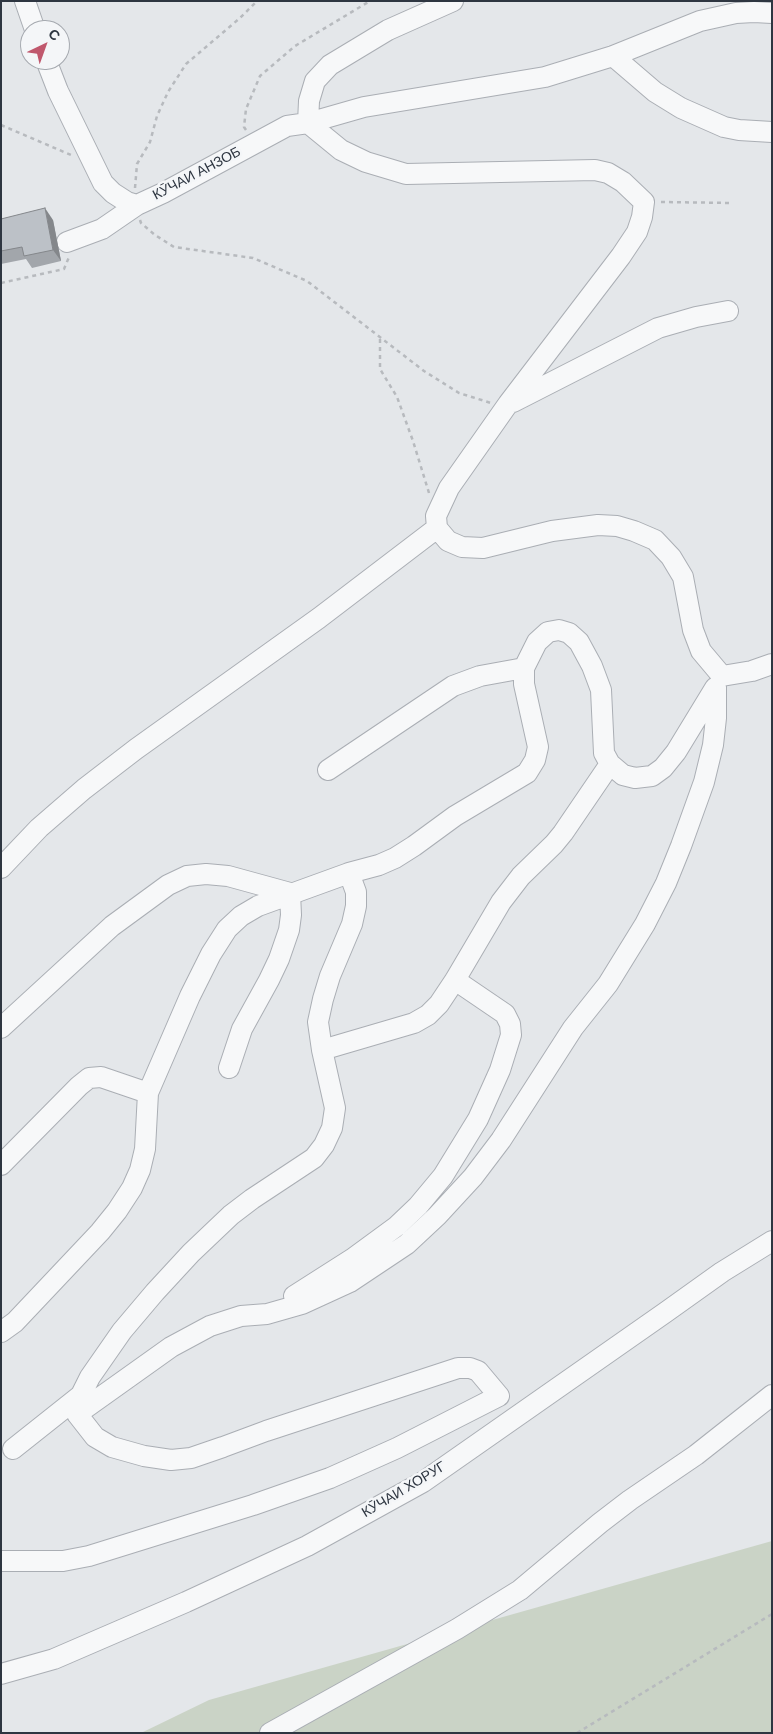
<!DOCTYPE html>
<html>
<head>
<meta charset="utf-8">
<style>
  body { margin:0 }
  #map { position:relative; width:773px; height:1734px; overflow:hidden; background:#e4e7ea; font-family:"DM Sans",sans-serif }
  canvas { display:block }
  .frame { position:absolute; inset:0; border:2px solid #2e3641; pointer-events:none }
  .north { position:absolute; left:20px; top:20px; width:50px; height:50px; box-sizing:border-box; background:#f4f6f8; border:1px solid #a5a9af; border-radius:50%; rotate:42deg; font-size:14px; font-weight:700; line-height:20px; text-align:center; color:#2e3641 }
  .north::after { content:''; display:block; margin:auto; width:18px; height:22px; background:#c0586d; clip-path:polygon(50% 0,100% 100%,50% 72%,0 100%) }
</style>
</head>
<body>
<div id="map">
<canvas width="773" height="1734"></canvas>
<div class="frame"></div>
<div class="north">С</div>
</div>
<script>
const g = document.querySelector('canvas').getContext('2d');
g.lineJoin = 'round';
function fillPath(path, color) {
  g.fillStyle = color;
  g.fill(path, 'evenodd');
}
function shape(rows) {
  const path = new Path2D();
  for (const r of rows) {
    path.moveTo(r[0], r[1]);
    for (let i = 2; i < r.length; i += 2) path.lineTo(r[i], r[i + 1]);
  }
  return path;
}
function trace(path, color, width, dash) {
  g.strokeStyle = color;
  g.lineWidth = width;
  g.lineCap = dash ? 'butt' : 'round';
  g.setLineDash(dash || []);
  g.stroke(path);
}
function write(font, color, halo, rows, align = 'center') {
  g.font = font + ' "DM Sans",sans-serif';
  g.lineWidth = 5;
  g.setLineDash([]);
  g.textBaseline = 'middle';
  g.strokeStyle = halo;
  g.fillStyle = color;
  for (const [text, x, y, turn = 0] of rows) {
    g.save();
    g.translate(x, y);
    g.rotate((+turn || 0) * Math.PI / 180);
    g.textAlign = isNaN(turn) ? turn : align;
    if (halo) g.strokeText(text, 0, 0);
    g.fillText(text, 0, 0);
    g.restore();
  }
}
const green = shape([
  [772,1541,772,1733,141,1733,209,1700]
]);
const path = shape([
  [1,125,71,155],
  [246,130,244,127,246,109,260,76,295,46,370,1],
  [135,188,137,164,150,142,157,116,168,92,186,64,240,18,257,1],
  [661,202,733,203],
  [140,220,141,223,155,235,174,247,253,258,307,281,424,371,459,393,491,403],
  [1,283,64,269,69,257],
  [380,339,380,369,397,397,413,441,429,493],
  [577,1733,772,1614]
]);
const minor = shape([
  [25,1,35,30],
  [613,56,655,92,681,108,724,127,739,130,772,132],
  [46,60,58,91,103,183,113,193,127,202,137,205,163,193,287,126,308,123,364,107,545,77,613,56,700,21,736,13,754,12,772,13],
  [308,123,341,150,366,162,406,174,595,170,608,173,623,182,644,202,642,217,637,232,621,256,508,404,449,488,436,516,437,528,448,541,462,547,483,548,552,531,598,525,617,526,634,531,655,540,671,557,683,577,693,630,701,651,722,676],
  [308,123,309,101,315,81,330,65,388,30,453,1],
  [67,242,102,229,137,205],
  [513,402,658,328,696,317,728,311],
  [722,676,752,671,772,664],
  [328,770,453,686,480,676,524,668],
  [1,868,39,828,84,789,136,749,319,618,437,528],
  [349,873,379,865,395,858,414,846,455,816,527,773,535,760,538,747,524,684,524,668,537,642,548,632,559,630,569,633,579,642,592,666,601,690,604,753,610,764,623,775,635,778,652,776,663,768,676,752,715,688],
  [1,1028,112,926,168,885,187,876,206,874,228,876,290,893,291,915,289,930,279,959,269,980,242,1029,229,1068],
  [322,1050,414,1023,428,1015,439,1004,455,980,501,902,521,876,554,844,563,833,610,764],
  [1,1165,79,1086,89,1078,101,1077,148,1093,145,1149,140,1170,132,1188,117,1211,100,1232,15,1322,1,1332],
  [294,1296,352,1259,397,1226,418,1206,443,1176,478,1119,500,1070,511,1035,510,1024,505,1014,455,980],
  [77,1414,171,1347,210,1326,241,1316,267,1314,302,1304,350,1282,407,1244,437,1216,473,1177,501,1140,573,1028,608,984,645,924,666,883,681,846,704,782,713,745,716,718,716,687],
  [13,1449,81,1395],
  [1,1561,63,1561,89,1556,253,1505,330,1478,397,1448,499,1396,478,1371,470,1368,458,1368,266,1431,223,1447,191,1458,171,1460,144,1456,112,1447,95,1437,77,1414,81,1395,90,1377,122,1331,155,1292,191,1253,231,1215,252,1199,314,1158,324,1145,332,1128,335,1108,322,1050,318,1022,323,999,330,976,352,924,356,906,356,892,349,873,258,906,241,916,227,929,211,954,190,996,148,1093],
  [1,1674,54,1659,186,1602,307,1546,423,1482,666,1312,722,1272,772,1241],
  [270,1733,457,1629,520,1590,600,1523,630,1500,696,1455,772,1395]
]);
const wall = shape([
  [1,219,53,220,61,261,32,268,26,259,1,264]
]);
const shadedWall = shape([
  [45,208,53,220,61,261,53,250]
]);
const building = shape([
  [45,208,53,250,24,256,22,247,1,251,1,219,45,208]
]);
const streetNames = [
  ["КӮЧАИ АНЗОБ",197,174,-28],
  ["КӮЧАИ ХОРУГ",404,1490,-31]
];
fillPath(green, '#cad3c6');
trace(minor, '#aaaeb4', 22);
trace(path, '#b7babe', 2.5, [4, 4]);
trace(minor, '#f7f8f9', 20);
fillPath(wall, '#a2a6ab');
fillPath(shadedWall, '#84878b');
fillPath(building, '#bcc1c7');
trace(building, '#84878b', 1);
write('14px', '#2e3641', '#f4f6f8', streetNames);
</script>
</body>
</html>
